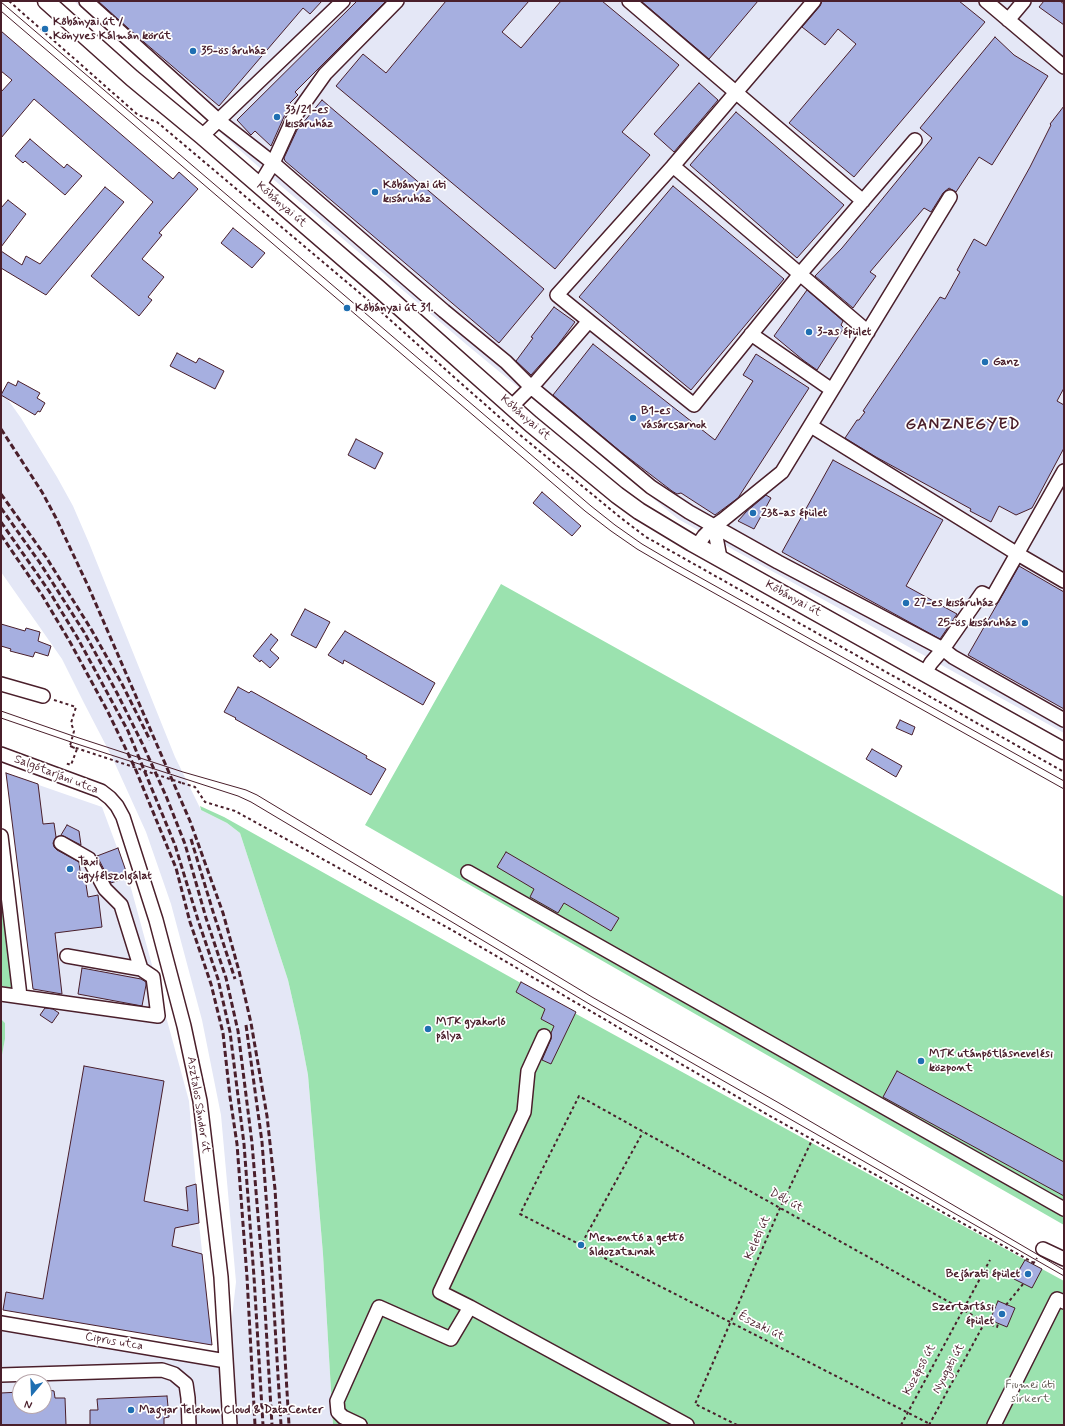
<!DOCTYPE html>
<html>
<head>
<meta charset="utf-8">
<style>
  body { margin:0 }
  #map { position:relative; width:1065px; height:1426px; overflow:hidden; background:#fff; font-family:Mynerve,sans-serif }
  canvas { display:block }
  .frame { position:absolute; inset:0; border:2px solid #4a1f2b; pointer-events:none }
  .north { position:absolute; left:12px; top:1374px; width:40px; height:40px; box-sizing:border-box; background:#fff; border:1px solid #b7a5aa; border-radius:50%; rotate:199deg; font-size:11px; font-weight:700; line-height:16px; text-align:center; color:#4a1f2b }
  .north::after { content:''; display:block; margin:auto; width:14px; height:18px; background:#1f6fb2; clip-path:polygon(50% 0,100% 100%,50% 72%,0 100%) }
</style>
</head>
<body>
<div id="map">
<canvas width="1065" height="1426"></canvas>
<div class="frame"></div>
<div class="north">N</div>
</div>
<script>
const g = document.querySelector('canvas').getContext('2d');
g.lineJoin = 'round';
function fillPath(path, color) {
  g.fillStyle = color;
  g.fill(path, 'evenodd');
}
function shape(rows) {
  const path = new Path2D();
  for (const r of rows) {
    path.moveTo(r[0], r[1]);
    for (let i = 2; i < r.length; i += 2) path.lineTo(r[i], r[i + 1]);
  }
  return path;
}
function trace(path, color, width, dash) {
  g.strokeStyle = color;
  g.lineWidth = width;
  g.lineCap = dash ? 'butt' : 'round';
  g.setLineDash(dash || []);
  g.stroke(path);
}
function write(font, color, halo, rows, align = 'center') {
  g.font = font + ' Mynerve,sans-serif';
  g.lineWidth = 3.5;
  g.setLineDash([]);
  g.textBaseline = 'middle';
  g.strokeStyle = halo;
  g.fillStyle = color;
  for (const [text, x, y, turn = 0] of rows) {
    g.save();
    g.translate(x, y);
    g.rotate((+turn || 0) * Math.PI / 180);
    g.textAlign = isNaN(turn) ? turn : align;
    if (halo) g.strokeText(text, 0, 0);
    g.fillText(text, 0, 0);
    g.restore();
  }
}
const built = shape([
  [74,1,1064,1,1064,733,678,519,467,345,252,161],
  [1,390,21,418,57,477,73,506,89,543,175,757,201,810,227,823,240,833,288,980,299,1028,308,1075,323,1254,333,1425,1,1425,1,1323,227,1361,236,1282,221,1115,202,1020,171,904,146,832,112,757,84,703,62,659,1,572],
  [20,1382,44,1382,44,1406,20,1406],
  [10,775,102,807,128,877,189,1101,199,1223,212,1345,1,1309,1,1059,5,1039,5,1023,1,1019,1,1005,5,999,32,997,33,989,7,776]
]);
const green = shape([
  [501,584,1064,897,1064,1225,365,825],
  [200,806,224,817,578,1015,1064,1281,1064,1425,333,1425,323,1254,308,1075,299,1028,288,980,240,833,227,823,201,810],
  [1,891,12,988,1,986],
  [1,1019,5,1023,5,1039,1,1060]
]);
const building = shape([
  [98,1,322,1,310,14,303,8,219,106,138,37,98,1],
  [357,1,386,1,295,92,298,95,290,103,291,104,287,110,271,146,255,131,251,135,237,120,357,1],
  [446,1,529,1,502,32,521,48,561,1,602,1,679,65,622,132,650,155,555,269,336,86,363,54,386,73,446,1],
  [641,1,758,1,709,59,641,1],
  [822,1,959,1,985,22,854,177,789,123,856,44,838,29,825,45,802,27,820,6,822,1],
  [1044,1,1060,1,1064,4,1064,25,1039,7,1044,1],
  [1,31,173,179,179,172,198,189,159,233,162,235,142,259,164,277,148,297,152,300,139,316,91,276,153,202,34,99,1,138,1,92,12,80,1,71,1,31],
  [995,37,1014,55,1048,76,992,165,979,157,956,192,949,188,943,193,931,212,924,208,870,272,876,276,853,308,815,276,842,248,879,203,932,138,920,128,995,37],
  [699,83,718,100,674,152,654,134,699,83],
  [322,100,544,289,499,343,285,161,284,158,297,130,322,100],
  [1064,106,1064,388,1057,401,1064,405,1064,448,1032,508,1016,515,999,506,991,522,970,511,971,509,876,457,845,438,857,420,859,420,865,412,863,411,940,297,945,299,960,272,957,270,974,239,986,246,1030,167,1051,125,1050,124,1064,106],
  [736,112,844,205,797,258,690,165,736,112],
  [30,139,64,168,67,164,82,176,65,195,25,161,23,163,15,156,30,139],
  [673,186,784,279,691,390,579,297,673,186],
  [105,187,124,202,46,295,1,268,1,251,22,265,26,256,40,264,105,187],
  [8,200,26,214,1,247,1,208,8,200],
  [233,228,265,253,252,268,221,243,233,228],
  [807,290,843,321,841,325,844,328,817,370,803,360,774,336,807,290],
  [554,307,575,322,557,346,531,375,516,361,533,338,531,337,554,307],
  [593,344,715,440,753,381,743,375,756,354,809,388,738,498,715,515,681,493,677,494,672,491,621,452,553,395,593,344],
  [177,353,196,363,199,358,224,371,215,389,170,366,177,353],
  [18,381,40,393,37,398,45,403,40,412,38,411,35,415,1,395,8,382,16,386,18,381],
  [356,439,383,453,375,469,348,455,356,439],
  [833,460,943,520,906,586,957,614,940,639,782,552,833,460],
  [542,492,581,526,572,536,533,503,542,492],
  [766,495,771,498,754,529,738,521,746,512,766,495],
  [1019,566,1064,592,1064,709,968,655,1019,566],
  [305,609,330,622,316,648,291,635,305,609],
  [1,624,25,631,26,628,40,632,38,641,51,646,48,656,35,652,33,657,10,651,11,649,1,646,1,624],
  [345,631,435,683,423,705,344,660,343,664,328,655,345,631],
  [271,634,278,640,270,650,279,658,270,668,261,660,260,662,253,656,271,634],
  [238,687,249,693,251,691,367,756,366,758,386,769,371,795,235,719,236,718,224,712,238,687],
  [900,720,915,727,912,735,896,728,900,720],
  [872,749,902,766,896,777,866,759,872,749],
  [6,773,38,784,43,824,54,823,56,837,53,843,54,847,57,850,79,862,81,879,85,878,88,897,98,895,102,927,55,933,62,994,33,989,6,773],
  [67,825,79,831,81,845,61,835,67,825],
  [118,848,128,877,111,883,97,856,118,848],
  [506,852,619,918,611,931,564,903,558,913,530,897,534,889,497,867,506,852],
  [82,968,141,979,146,982,146,985,142,1006,78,994,82,968],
  [521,982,576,1012,551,1064,542,1060,551,1039,551,1033,554,1026,541,1019,545,1009,516,992,521,982],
  [45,1008,53,1009,59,1013,52,1023,40,1015,45,1008],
  [84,1066,164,1081,144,1201,188,1211,186,1187,196,1184,199,1223,175,1228,172,1246,202,1254,212,1345,3,1310,6,1292,43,1299,84,1066],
  [897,1071,1064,1162,1064,1196,883,1097,897,1071],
  [1025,1260,1042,1269,1032,1288,1014,1279,1025,1260],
  [998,1301,1015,1308,1007,1327,990,1320,998,1301],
  [44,1389,54,1391,55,1398,65,1398,66,1425,1,1425,1,1393,20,1392,20,1406,44,1406,44,1389],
  [167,1396,169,1417,164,1418,164,1425,90,1425,90,1410,98,1410,97,1399,167,1396]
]);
const path = shape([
  [9,1,138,115,157,122,368,300,455,378,514,430,621,518,646,537,678,555,1064,772],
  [54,700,76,707,71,723,74,731,70,746,77,749,71,765,65,763],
  [182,783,195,787,205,802,235,811,450,929,770,1116,1034,1263],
  [582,1243,643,1132],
  [579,1244,582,1243,583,1247,580,1248,579,1244,520,1214,579,1096,985,1322,997,1327,998,1324],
  [583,1247,930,1424],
  [1033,1264,1037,1258],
  [1006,1305,1023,1284],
  [737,1425,695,1404,780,1208,812,1140],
  [901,1425,990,1260],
  [929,1425,985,1322]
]);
const minor = shape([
  [86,1,218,120,273,163,444,311,506,362,531,387,651,487,689,512,778,562,943,649,953,657,1064,720],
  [629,1,863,201],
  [986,1,1064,67],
  [1008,20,1024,1],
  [202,136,343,1],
  [673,166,868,332],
  [259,186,273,163,293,119,325,74,397,1],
  [589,321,557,295,673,166,814,1],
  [751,334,832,390],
  [512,406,537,381,589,321,694,405,800,274,915,140],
  [811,426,1016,553,1064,581],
  [714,526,720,558],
  [697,546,704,536,714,526,724,519,782,472,950,197],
  [925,673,931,663,943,649,982,593,992,598,1064,471],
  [1,684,43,696],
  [1,754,101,791,110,798,117,806,123,817,156,920,184,1026,200,1101,221,1277,230,1425],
  [1,836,20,996],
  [468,872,1064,1209],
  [67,956,141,969],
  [1,994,158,1016,153,977,141,969,121,905,105,889,89,859,61,843],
  [1043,1249,1064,1259],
  [470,1307,687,1425],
  [1,1323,226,1361],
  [1,1375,162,1370,174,1374,186,1384,188,1398,189,1425],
  [360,1425,343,1417,338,1412,337,1401,379,1307,451,1339,470,1307,440,1292,524,1112,528,1071,544,1036],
  [994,1425,1057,1299,1064,1302]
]);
const major = shape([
  [46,1,132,78,202,136,378,288,531,424,617,495,639,511,692,543,1064,751]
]);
const tram = shape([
  [1,2,591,506,615,525,642,544,676,564,1064,781],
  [1,11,585,511,611,531,637,549,673,570,1064,789],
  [1,711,76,737,183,772,246,790,257,795,592,997,779,1103,1064,1270],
  [1,718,71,742,238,796,251,802,591,1005,1064,1276]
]);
const rail = shape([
  [1,429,42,492,56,518,89,588,190,821,223,913,239,971,251,1023,267,1116,275,1189,289,1425],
  [1,494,46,557,91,629,122,684,150,740],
  [1,508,40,563,84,632,117,693,143,745,166,796,185,844,206,918,226,978,238,1031,252,1143,263,1276,272,1425],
  [1,522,49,591,77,637,128,731,175,845,198,920,218,979,230,1032,244,1144,254,1277,263,1425],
  [1,535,42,595,70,642,108,712,135,768,176,868,190,922,211,984,223,1033,230,1097,237,1144,247,1277,255,1425],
  [191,839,214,915,235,979],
  [246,1025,262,1142,272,1276,281,1425]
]);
const pathBridge = shape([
  [70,746,182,783]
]);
const markers = [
  [45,29,4,"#1f6fb2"],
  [193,51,4,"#1f6fb2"],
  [277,117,4,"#1f6fb2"],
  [375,192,4,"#1f6fb2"],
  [347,308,4,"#1f6fb2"],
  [809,332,4,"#1f6fb2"],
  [985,362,4,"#1f6fb2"],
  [633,418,4,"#1f6fb2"],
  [753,513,4,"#1f6fb2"],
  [906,603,4,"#1f6fb2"],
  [1025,623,4,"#1f6fb2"],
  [70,869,4,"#1f6fb2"],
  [428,1029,4,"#1f6fb2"],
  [921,1061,4,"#1f6fb2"],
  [581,1245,4,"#1f6fb2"],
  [1028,1274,4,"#1f6fb2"],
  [1002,1314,4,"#1f6fb2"],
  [131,1410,4,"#1f6fb2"]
];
const poiNames = [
  ["Kőbányai út /",53,22],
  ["Könyves Kálmán körút",53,36],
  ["35-ös áruház",201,51],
  ["33/21-es",285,110],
  ["kisáruház",285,124],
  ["Kőbányai úti",383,185],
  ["kisáruház",383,199],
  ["Kőbányai út 31.",355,308],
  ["3-as épület",817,332],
  ["Ganz",993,362],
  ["B1-es",641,411],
  ["vásárcsarnok",641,425],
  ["238-as épület",761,513],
  ["27-es kisáruház",914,603],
  ["25-ös kisáruház",1017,623,"right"],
  ["Taxi",78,862],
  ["ügyfélszolgálat",78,876],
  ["MTK gyakorló",436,1022],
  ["pálya",436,1036],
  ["MTK utánpótlásnevelési",929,1054],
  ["központ",929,1068],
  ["Mementó a gettó",589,1238],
  ["áldozatainak",589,1252],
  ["Bejárati épület",1020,1274,"right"],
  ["Szertartási",994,1307,"right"],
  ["épület",994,1321,"right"],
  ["Magyar Telekom Cloud & DataCenter",139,1410]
];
const streetNames = [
  ["Kőbányai út",281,205,41],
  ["Kőbányai út",525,418,41],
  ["Kőbányai út",793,599,29],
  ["Salgótarjáni utca",56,775,21],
  ["Asztalos Sándor út",198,1105,81],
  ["Déli út",786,1201,29],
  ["Keleti út",758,1238,-66],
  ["Északi út",761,1327,27],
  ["Ciprus utca",114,1342,10],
  ["Nyugati út",949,1369,-62],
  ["Középső út",920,1370,-62]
];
const parkNames = [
  ["Fiumei úti",1030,1385],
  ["sírkert",1030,1399]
];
const districtNames = [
  ["GANZNEGYED",963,426]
];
fillPath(built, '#e4e7f6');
fillPath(green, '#9be2af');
fillPath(building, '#a6afe0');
trace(building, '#4a1f2b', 1);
trace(minor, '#4a1f2b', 16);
trace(major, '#4a1f2b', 19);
trace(path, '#4a1f2b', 2, [3, 3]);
trace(minor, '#fff', 13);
trace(major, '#fff', 16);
trace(tram, '#4a1f2b', 1);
trace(rail, '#4a1f2b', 3, [6, 3]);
trace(pathBridge, '#4a1f2b', 2, [3, 3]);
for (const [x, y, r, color] of markers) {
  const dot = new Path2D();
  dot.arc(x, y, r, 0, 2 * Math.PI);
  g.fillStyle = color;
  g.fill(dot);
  trace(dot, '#fff', 1.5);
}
write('bold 12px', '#4a1f2b', '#fff', poiNames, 'left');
write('12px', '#4a1f2b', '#fff', streetNames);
write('12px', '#625a53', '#fff', parkNames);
g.letterSpacing = '1px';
write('bold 16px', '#4a1f2b', '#fff', districtNames);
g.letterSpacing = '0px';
</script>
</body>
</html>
